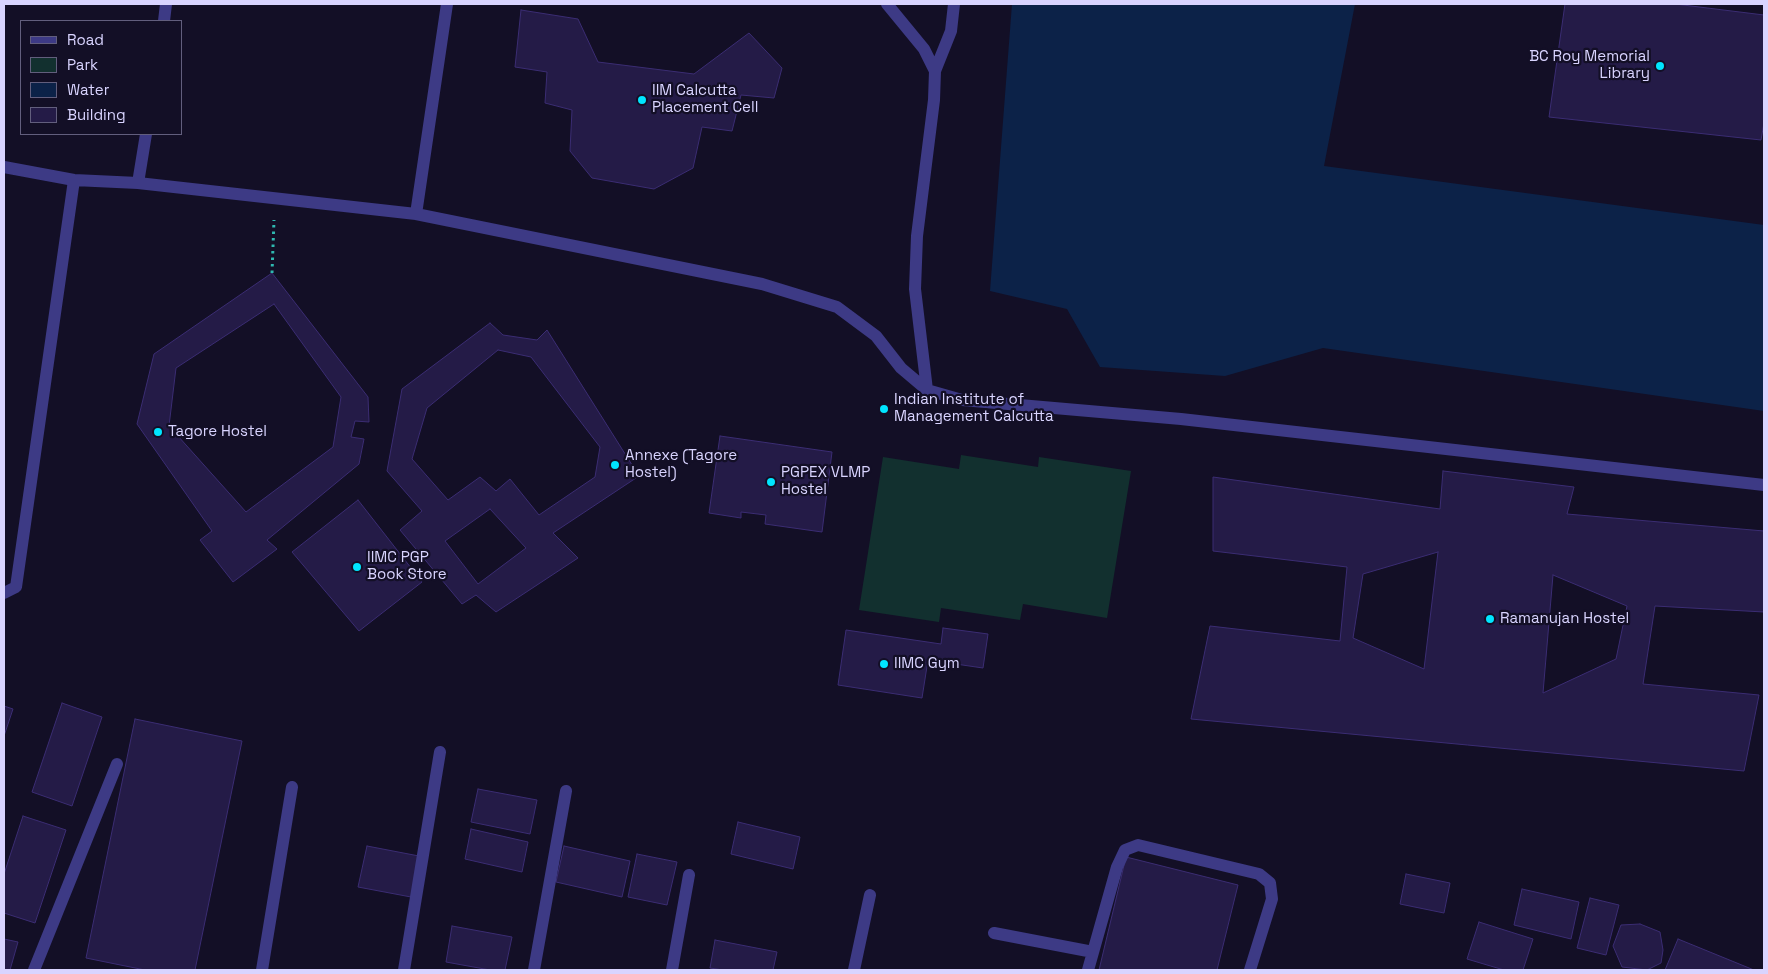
<!DOCTYPE html>
<html>
<head>
<meta charset="utf-8">
<style>
  body { margin:0 }
  #map { position:relative; width:1768px; height:974px; overflow:hidden; background:#130f26; font-family:"Space Grotesk",sans-serif }
  canvas { display:block }
  .frame { position:absolute; inset:0; border:5px solid #d9d4ff; pointer-events:none }
  .legend { position:absolute; left:20px; top:20px; width:162px; height:115px; box-sizing:border-box; background:#130f26; border:1px solid #625e7d; margin:0; padding:6px 9px; list-style:none; font-size:15px; color:#d9d4ff }
  .legend li { display:flex; align-items:center; gap:10px; height:25px }
  .legend b { width:25px; border:1px solid #625e7d }
</style>
</head>
<body>
<div id="map">
<canvas width="1768" height="974"></canvas>
<div class="frame"></div>
<ul class="legend">
<li><b style="height:6px;background:#3d3a85"></b>Road</li>
<li><b style="height:14px;background:#12302f"></b>Park</li>
<li><b style="height:14px;background:#0c2248"></b>Water</li>
<li><b style="height:14px;background:#241b47"></b>Building</li>
</ul>
</div>
<script>
const g = document.querySelector('canvas').getContext('2d');
g.lineJoin = 'round';
function fillPath(path, color) {
  g.fillStyle = color;
  g.fill(path, 'evenodd');
}
function shape(rows) {
  const path = new Path2D();
  for (const r of rows) {
    path.moveTo(r[0], r[1]);
    for (let i = 2; i < r.length; i += 2) path.lineTo(r[i], r[i + 1]);
  }
  return path;
}
function trace(path, color, width, dash) {
  g.strokeStyle = color;
  g.lineWidth = width;
  g.lineCap = dash ? 'butt' : 'round';
  g.setLineDash(dash || []);
  g.stroke(path);
}
function write(font, color, halo, rows, align = 'center') {
  g.font = font + ' "Space Grotesk",sans-serif';
  g.lineWidth = 4.5;
  g.setLineDash([]);
  g.textBaseline = 'middle';
  g.strokeStyle = halo;
  g.fillStyle = color;
  for (const [text, x, y, turn = 0] of rows) {
    g.save();
    g.translate(x, y);
    g.rotate((+turn || 0) * Math.PI / 180);
    g.textAlign = isNaN(turn) ? turn : align;
    if (halo) g.strokeText(text, 0, 0);
    g.fillText(text, 0, 0);
    g.restore();
  }
}
const green = shape([
  [961,455,1038,467,1039,457,1131,471,1107,618,1023,604,1020,620,941,608,939,622,859,610,883,457,959,469]
]);
const water = shape([
  [1012,4,1355,4,1324,166,1764,225,1764,411,1323,348,1225,376,1100,367,1067,309,990,291]
]);
const building = shape([
  [1565,4,1675,4,1764,15,1764,123,1761,140,1549,117,1565,4],
  [521,10,578,19,598,62,694,74,749,33,782,68,774,98,741,95,732,131,702,127,693,168,654,189,592,178,570,151,572,110,545,103,547,72,515,67,521,10],
  [272,273,368,397,369,422,355,421,351,437,364,439,359,464,267,540,277,549,233,582,200,540,212,531,137,424,154,354,272,273],
  [274,304,341,397,333,447,246,512,169,426,176,368,274,304],
  [490,323,503,335,537,340,547,330,639,476,553,533,578,558,496,612,476,595,462,604,400,530,422,511,387,471,402,389,490,323],
  [498,350,531,357,600,447,595,477,539,515,510,479,496,491,480,477,448,500,412,459,427,408,498,350],
  [490,509,526,548,478,584,445,541,490,509],
  [720,436,832,452,822,532,765,524,766,515,741,512,741,518,709,513,720,436],
  [1443,471,1574,487,1567,514,1764,531,1764,612,1655,606,1643,684,1759,695,1744,771,1191,719,1210,626,1340,641,1347,567,1213,551,1213,477,1440,509,1443,471],
  [1438,552,1424,669,1353,638,1363,574,1438,552],
  [1553,575,1627,606,1616,659,1543,693,1553,575],
  [358,500,422,582,359,631,292,552,358,500],
  [943,628,988,634,983,668,928,660,922,698,838,685,846,630,941,644,943,628],
  [62,703,102,717,72,806,32,792,62,703],
  [4,706,13,709,4,736,4,706],
  [135,719,242,741,195,970,145,970,86,958,135,719],
  [478,789,537,800,530,834,471,822,478,789],
  [23,816,66,830,35,923,4,913,4,874,23,816],
  [738,822,800,837,793,869,731,854,738,822],
  [471,829,528,842,522,872,465,859,471,829],
  [367,846,419,856,411,897,358,887,367,846],
  [564,846,630,861,622,897,556,882,564,846],
  [637,854,677,862,667,905,628,897,637,854],
  [1126,857,1238,885,1217,970,1099,970,1126,857],
  [1406,874,1450,883,1444,913,1400,904,1406,874],
  [1522,889,1579,902,1571,939,1514,925,1522,889],
  [1590,898,1619,905,1606,955,1577,948,1590,898],
  [1479,922,1533,939,1523,970,1504,970,1467,959,1479,922],
  [1640,924,1660,932,1663,950,1661,963,1647,970,1622,967,1613,946,1621,925,1640,924],
  [452,926,512,937,505,970,490,970,446,962,452,926],
  [4,939,18,942,10,970,4,970,4,939],
  [1678,939,1754,970,1665,970,1678,939],
  [715,940,777,952,773,970,723,970,710,968,715,940]
]);
const path = shape([
  [272,273,274,220]
]);
const minor = shape([
  [887,4,924,49,935,71,934,100,917,236,915,289,927,390],
  [164,21,166,4],
  [935,71,951,31,954,4],
  [4,167,74,180,138,183,416,214,762,284,837,307,876,336,901,368,927,390,962,400,1181,419,1764,485],
  [138,183,146,134],
  [416,214,447,4],
  [4,593,16,587,74,180],
  [994,933,1093,952],
  [34,970,117,764],
  [262,970,292,787],
  [404,970,440,752],
  [534,970,566,791],
  [672,970,689,875],
  [854,970,870,895],
  [1088,970,1117,867,1125,850,1138,845,1259,874,1270,883,1272,899,1250,970]
]);
const markers = [
  [1660,66,5,"#00e5ff"],
  [642,100,5,"#00e5ff"],
  [884,409,5,"#00e5ff"],
  [158,432,5,"#00e5ff"],
  [615,465,5,"#00e5ff"],
  [771,482,5,"#00e5ff"],
  [357,567,5,"#00e5ff"],
  [1490,619,5,"#00e5ff"],
  [884,664,5,"#00e5ff"]
];
const poiNames = [
  ["BC Roy Memorial",1650,57,"right"],
  ["Library",1650,74,"right"],
  ["IIM Calcutta",652,91],
  ["Placement Cell",652,108],
  ["Indian Institute of",894,400],
  ["Management Calcutta",894,417],
  ["Tagore Hostel",168,432],
  ["Annexe (Tagore",625,456],
  ["Hostel)",625,473],
  ["PGPEX VLMP",781,473],
  ["Hostel",781,490],
  ["IIMC PGP",367,558],
  ["Book Store",367,575],
  ["Ramanujan Hostel",1500,619],
  ["IIMC Gym",894,664]
];
fillPath(green, '#12302f');
fillPath(water, '#0c2248');
fillPath(building, '#241b47');
trace(building, '#3b2d73', 1);
trace(path, '#2fb8b0', 3, [2.5, 4]);
trace(minor, '#3d3a85', 12);
for (const [x, y, r, color] of markers) {
  const dot = new Path2D();
  dot.arc(x, y, r, 0, 2 * Math.PI);
  g.fillStyle = color;
  g.fill(dot);
  trace(dot, '#130f26', 2);
}
write('15px', '#d9d4ff', '#130f26', poiNames, 'left');
</script>
</body>
</html>
